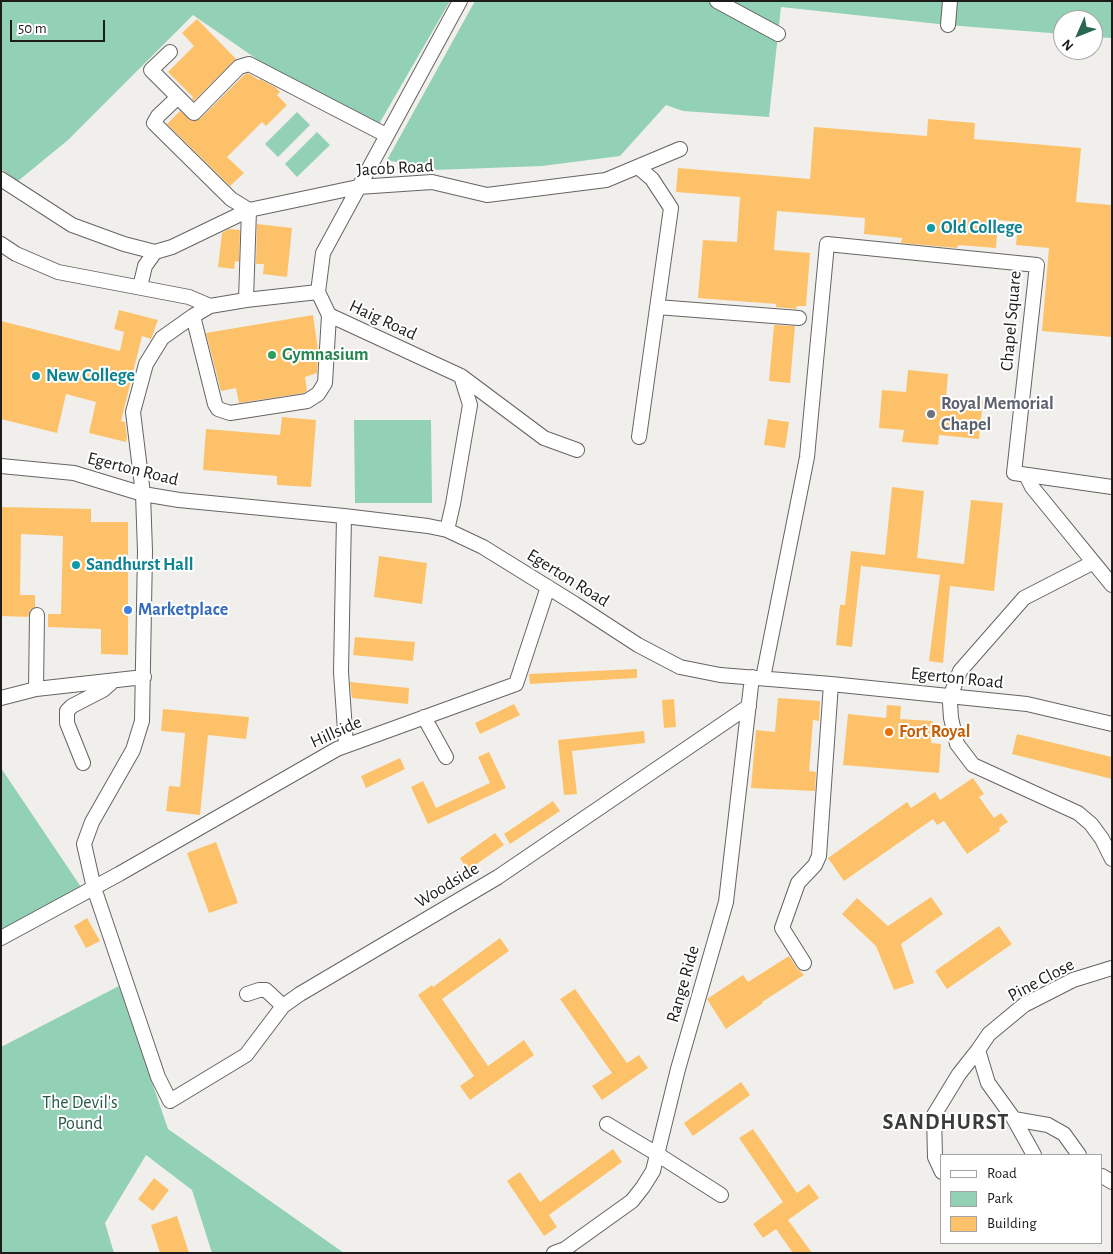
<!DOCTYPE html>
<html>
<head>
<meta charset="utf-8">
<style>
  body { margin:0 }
  #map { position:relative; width:1113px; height:1254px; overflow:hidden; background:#f1efec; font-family:"Alegreya Sans",sans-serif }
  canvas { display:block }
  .frame { position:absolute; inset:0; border:2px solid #1d1c1b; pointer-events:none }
  .legend { position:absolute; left:940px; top:1154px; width:162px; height:90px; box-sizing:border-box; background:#fff; border:1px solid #a5a4a4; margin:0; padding:6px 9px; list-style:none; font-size:15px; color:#1d1c1b }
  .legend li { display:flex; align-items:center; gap:10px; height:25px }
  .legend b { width:25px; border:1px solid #a5a4a4 }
  .north { position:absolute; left:1053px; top:10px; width:50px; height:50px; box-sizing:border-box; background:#fff; border:1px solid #a5a4a4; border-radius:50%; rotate:226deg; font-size:14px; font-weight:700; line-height:20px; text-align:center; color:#1d1c1b }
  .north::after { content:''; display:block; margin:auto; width:18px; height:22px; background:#296753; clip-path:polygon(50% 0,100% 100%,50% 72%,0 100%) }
  .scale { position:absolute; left:10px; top:20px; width:95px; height:22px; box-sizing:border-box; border:2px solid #1d1c1b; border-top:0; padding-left:6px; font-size:15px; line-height:18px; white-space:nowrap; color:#1d1c1b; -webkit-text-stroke:4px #fff; paint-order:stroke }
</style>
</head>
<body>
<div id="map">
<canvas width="1113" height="1254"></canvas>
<div class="frame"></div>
<ul class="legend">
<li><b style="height:6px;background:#fff"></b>Road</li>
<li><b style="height:14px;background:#92d1b5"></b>Park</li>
<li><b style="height:14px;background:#fdc269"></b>Building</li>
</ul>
<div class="north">N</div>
<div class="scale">50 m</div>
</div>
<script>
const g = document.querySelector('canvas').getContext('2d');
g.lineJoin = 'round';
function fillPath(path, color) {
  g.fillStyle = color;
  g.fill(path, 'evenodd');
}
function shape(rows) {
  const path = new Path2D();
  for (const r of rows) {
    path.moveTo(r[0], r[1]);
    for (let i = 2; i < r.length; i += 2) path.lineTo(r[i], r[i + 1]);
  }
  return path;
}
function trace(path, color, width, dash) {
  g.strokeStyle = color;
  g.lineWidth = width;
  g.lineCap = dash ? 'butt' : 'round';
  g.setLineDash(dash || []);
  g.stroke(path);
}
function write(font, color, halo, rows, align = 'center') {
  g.font = font + ' "Alegreya Sans",sans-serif';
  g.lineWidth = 4;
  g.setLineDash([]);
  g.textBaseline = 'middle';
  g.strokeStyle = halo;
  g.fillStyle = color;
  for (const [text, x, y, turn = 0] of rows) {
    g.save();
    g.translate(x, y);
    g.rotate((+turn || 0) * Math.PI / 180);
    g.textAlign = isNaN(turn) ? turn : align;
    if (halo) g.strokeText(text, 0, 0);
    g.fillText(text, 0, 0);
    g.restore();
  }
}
const green = shape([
  [1,1,450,1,379,124,261,62,193,15,68,140,18,181,1,169],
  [475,1,1112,1,1112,38,1093,37,1093,20,1063,20,1063,34,948,25,781,7,769,117,683,111,666,105,620,156,542,166,434,170,387,160],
  [297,112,310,125,278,157,265,144],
  [317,132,330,145,297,177,285,164],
  [354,420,431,420,432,503,355,503],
  [1,768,83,890,1,933],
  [119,986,168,1129,344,1253,212,1253,192,1190,146,1155,105,1223,114,1253,1,1253,1,1047]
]);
const building = shape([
  [197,19,236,59,194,101,192,99,193,97,168,72,194,46,182,33],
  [248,73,259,80,260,79,275,87,280,92,277,95,287,105,266,126,262,122,227,157,244,173,230,186,167,124,180,111,191,121,200,119,244,75],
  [928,119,975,123,974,139,1081,148,1076,202,1112,205,1112,337,1042,331,1049,248,1016,245,1018,222,998,220,996,248,958,245,957,248,901,243,902,238,864,234,865,218,777,211,774,250,810,253,806,306,797,306,796,309,776,307,776,304,698,298,703,240,737,242,740,197,676,192,678,168,810,179,814,127,927,136],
  [257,224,292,228,287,277,263,274,264,264,256,264],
  [229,229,240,230,239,262,235,261,234,269,218,267,222,233],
  [119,310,158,320,151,339,142,336,121,421,125,422,127,437,126,442,89,433,96,402,66,394,57,433,1,419,1,321,120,351,124,332,114,329],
  [313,315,318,350,317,373,305,377,307,391,304,393,239,403,236,388,221,391,206,333],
  [774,325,795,326,790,383,769,381],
  [908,370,948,374,946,398,983,401,979,439,939,435,938,445,902,442,904,430,879,428,882,390,906,392],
  [282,417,316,420,311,487,277,485,277,476,203,470,206,429,280,435],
  [768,419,789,422,785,448,764,445],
  [892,487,924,491,917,558,964,564,971,500,1003,503,994,591,950,586,943,663,929,661,940,575,861,566,852,647,836,645,840,605,845,605,851,551,885,555],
  [1,507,91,509,91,522,128,522,128,655,101,654,101,629,48,627,48,614,61,614,63,536,21,534,20,595,35,595,35,607,30,610,28,617,1,616],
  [379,556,427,563,422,604,374,597],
  [355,637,415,642,413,661,353,655],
  [637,669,637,678,530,684,529,674],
  [350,682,409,688,408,704,352,698],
  [778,698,820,701,819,721,813,720,809,771,816,772,815,791,751,788,756,730,775,732],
  [674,699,676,727,664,728,662,700],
  [514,704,520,715,480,734,475,723],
  [887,705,901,706,900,719,933,721,931,743,941,744,939,773,843,765,848,714,886,718],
  [163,709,249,717,246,739,208,735,200,815,166,811,169,786,180,787,185,733,161,731],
  [644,731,645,743,572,751,577,794,564,795,558,740],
  [1017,734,1112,757,1112,779,1012,754],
  [489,752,506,788,428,824,411,787,423,781,436,808,490,783,478,757],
  [400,758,405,769,366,788,361,776],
  [973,778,984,794,979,797,994,818,1001,813,1008,822,999,828,1000,831,967,854,944,821,937,825,933,819,844,881,828,858,907,802,911,808,935,792,940,800],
  [553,801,560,811,510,844,504,834],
  [495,833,504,845,468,870,460,858],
  [216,842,238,903,209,913,187,853],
  [931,897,943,914,901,944,914,983,894,990,876,946,842,914,857,898,888,926],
  [87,918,100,941,86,948,74,926],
  [999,926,1012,944,947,989,935,971],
  [500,938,509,951,442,999,488,1066,524,1040,534,1055,470,1100,460,1086,474,1076,418,995,432,985,433,987],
  [789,956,797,968,804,975,762,1002,763,1003,726,1029,707,999,743,975,748,982],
  [575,989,627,1063,639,1055,648,1068,602,1100,592,1086,612,1073,560,999],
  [741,1082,750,1095,693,1136,684,1123],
  [753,1129,797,1193,809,1184,819,1198,788,1220,812,1253,793,1253,776,1229,763,1238,753,1224,783,1202,739,1138],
  [613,1149,622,1162,549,1215,557,1227,544,1236,507,1181,520,1172,540,1202],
  [154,1178,169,1190,153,1211,138,1199],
  [177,1216,189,1253,160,1253,151,1225]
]);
const minor = shape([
  [717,1,778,34],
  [948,25,950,1],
  [170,52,151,70,194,113,239,67,249,64,386,135],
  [178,97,158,116,154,123,231,199,249,210,246,300],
  [638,167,652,179,671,208,639,437],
  [1,179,72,225,124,244,155,252],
  [1,244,16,254,58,272,189,297,210,306],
  [140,287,145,266,155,252,172,247,249,210,358,187,432,182,487,195,606,180,680,149],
  [318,292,246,300,210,306,193,316,162,338,146,364,133,412,143,494,145,551,142,721,133,750,92,822,84,844,94,888,158,1077,170,1101,246,1055,283,1006,300,994,498,877,749,706],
  [657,307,799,318],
  [193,316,215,404,218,409,230,413,307,401,318,394,325,383,329,315],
  [461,376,544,438,577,450],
  [1,466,74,473,143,494,179,500,344,516,428,526,447,530,483,547,575,604,638,645,680,667,720,675,831,684,1027,704,1112,724],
  [1026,475,1032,487,1112,585],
  [344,516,341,672,346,745],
  [447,530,453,504,470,405,461,376,329,315,318,292,323,253,460,1],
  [1092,563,1024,598,960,671,950,697,950,703,951,718,957,744,973,765,1078,813,1091,824,1102,839,1112,859],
  [763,678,807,457,827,244,1037,265,1014,473,1112,487],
  [36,689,37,615],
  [1,698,36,689,144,677],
  [424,717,446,757],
  [83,763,67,723,67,711,72,706,103,690,112,682],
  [1,938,119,874,337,749,516,684,548,587],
  [804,963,782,928,798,883,815,865,819,856,831,684],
  [247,994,259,990,266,990,283,1006],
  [978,1050,988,1083,1014,1119,1048,1125,1064,1134,1079,1155],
  [1014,1119,1034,1155],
  [607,1124,657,1154,721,1195],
  [942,1172,935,1157,934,1115,959,1074,978,1050,989,1034,1024,1005,1073,980,1112,968],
  [1102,1176,1112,1182],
  [554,1253,565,1249,632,1201,643,1187,653,1171,678,1069,726,902,752,677]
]);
const markers = [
  [931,228,5,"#0f9aa8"],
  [272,355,5,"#2e9e5b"],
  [36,376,5,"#0f9aa8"],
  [931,414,5,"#6b7280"],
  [76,565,5,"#0f9aa8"],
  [128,610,5,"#3f7fe0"],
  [889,732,5,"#e8710a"]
];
const streetNames = [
  ["Jacob Road",395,168,-3],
  ["Haig Road",383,320,25],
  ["Chapel Square",1011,321,-85],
  ["Egerton Road",133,469,14],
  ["Egerton Road",568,578,32],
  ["Egerton Road",957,678,6],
  ["Hillside",336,732,-24],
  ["Woodside",447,885,-31],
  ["Pine Close",1041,980,-28],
  ["Range Ride",683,984,-74]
];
const cultureNames = [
  ["Old College",941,228],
  ["New College",46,376],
  ["Sandhurst Hall",86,565]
];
const leisureNames = [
  ["Gymnasium",282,355]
];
const worshipNames = [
  ["Royal Memorial",941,404],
  ["Chapel",941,425]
];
const shopNames = [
  ["Marketplace",138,610]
];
const foodNames = [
  ["Fort Royal",899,732]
];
const parkNames = [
  ["The Devil's",80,1103],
  ["Pound",80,1124]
];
const districtNames = [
  ["SANDHURST",946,1122]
];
fillPath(green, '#92d1b5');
fillPath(building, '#fdc269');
trace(minor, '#666462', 16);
trace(minor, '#fff', 14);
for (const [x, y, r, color] of markers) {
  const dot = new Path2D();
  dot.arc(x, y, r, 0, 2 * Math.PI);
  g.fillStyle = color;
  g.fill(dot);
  trace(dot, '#fff', 2);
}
write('18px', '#1d1c1b', '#fff', streetNames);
write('bold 18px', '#0d838f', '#fff', cultureNames, 'left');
write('bold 18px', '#27864d', '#fff', leisureNames, 'left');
write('bold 18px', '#5b616d', '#fff', worshipNames, 'left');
write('bold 18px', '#366cbe', '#fff', shopNames, 'left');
write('bold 18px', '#c56008', '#fff', foodNames, 'left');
write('18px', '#285845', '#fff', parkNames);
g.letterSpacing = '1px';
write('bold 22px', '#3d3b39', '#fff', districtNames);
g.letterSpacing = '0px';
</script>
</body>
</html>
